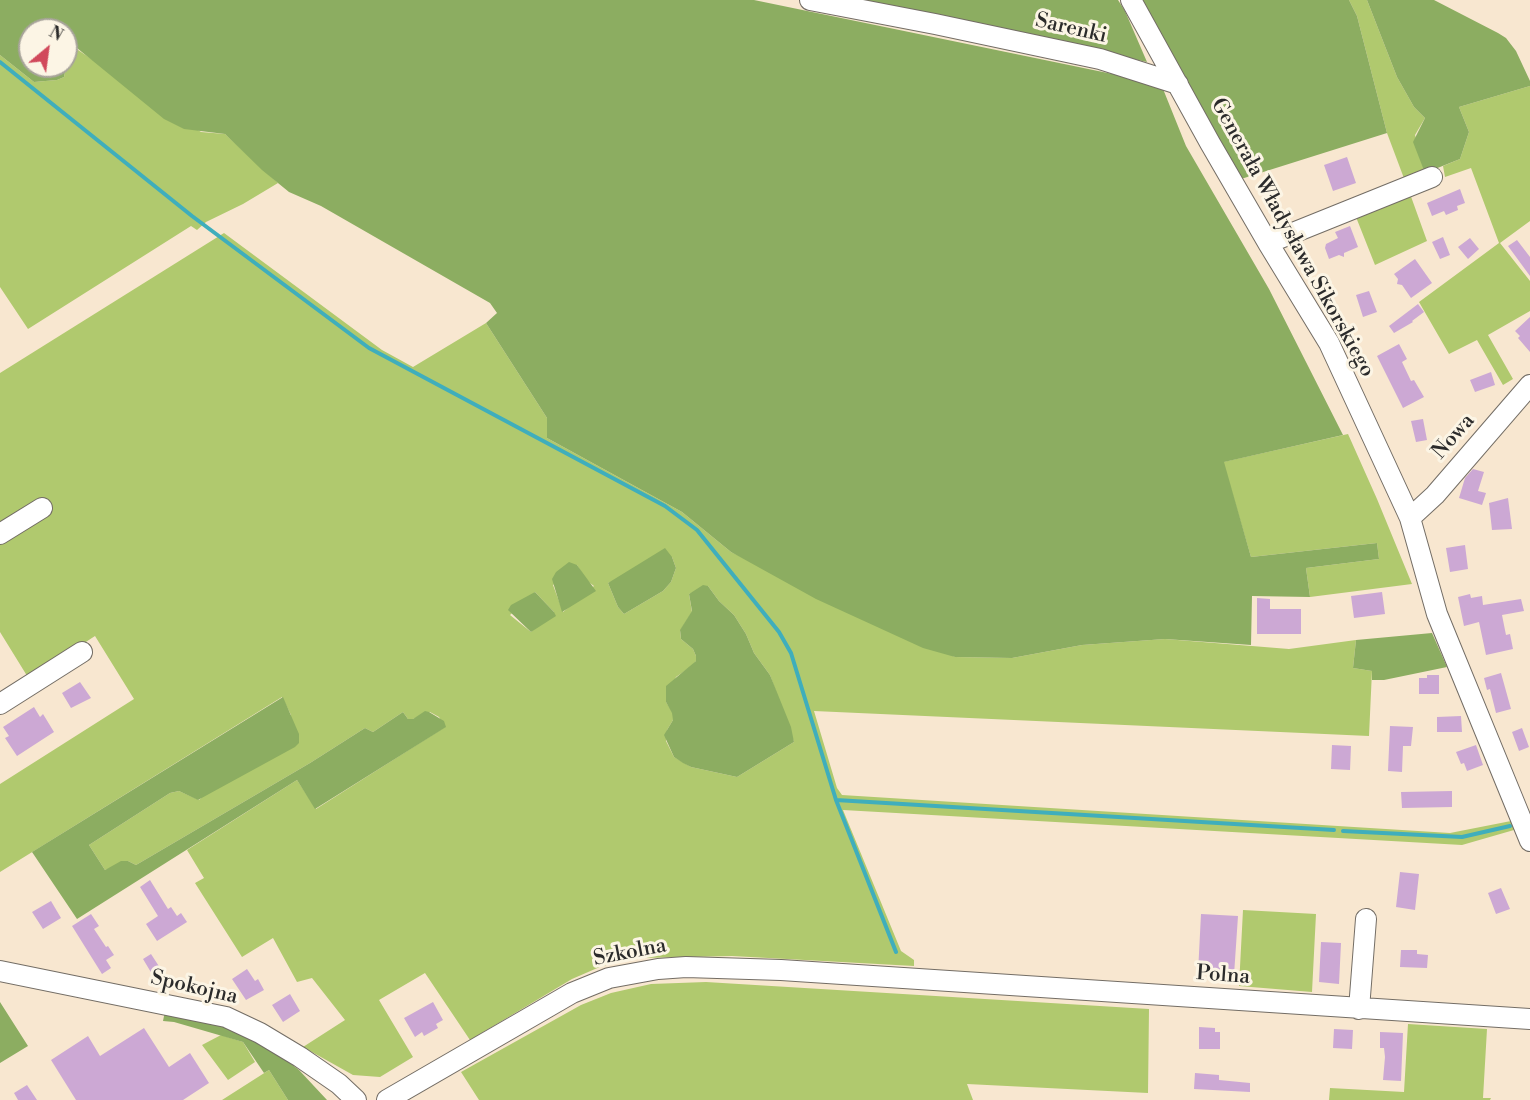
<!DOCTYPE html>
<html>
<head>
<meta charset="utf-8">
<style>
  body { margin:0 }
  #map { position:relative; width:1530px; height:1100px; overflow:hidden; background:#f8e7d0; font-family:"Libre Bodoni",serif }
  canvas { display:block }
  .north { position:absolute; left:18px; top:18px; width:60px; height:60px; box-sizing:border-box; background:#fcf5e5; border:2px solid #a8a49b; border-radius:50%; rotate:29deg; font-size:16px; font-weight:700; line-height:24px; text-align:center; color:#2b2b2b }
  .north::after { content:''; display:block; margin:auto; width:21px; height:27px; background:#d1495b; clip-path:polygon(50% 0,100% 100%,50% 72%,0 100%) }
</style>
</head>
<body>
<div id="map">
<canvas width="1530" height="1100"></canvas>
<div class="north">N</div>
</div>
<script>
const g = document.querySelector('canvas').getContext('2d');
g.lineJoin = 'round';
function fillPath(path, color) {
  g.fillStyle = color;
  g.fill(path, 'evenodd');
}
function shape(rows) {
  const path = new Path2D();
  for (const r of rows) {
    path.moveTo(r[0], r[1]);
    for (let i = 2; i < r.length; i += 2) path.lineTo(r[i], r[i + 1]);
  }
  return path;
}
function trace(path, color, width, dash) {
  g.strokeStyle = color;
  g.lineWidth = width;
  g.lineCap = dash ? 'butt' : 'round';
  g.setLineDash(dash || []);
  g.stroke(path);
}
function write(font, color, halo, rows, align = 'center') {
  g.font = font + ' "Libre Bodoni",serif';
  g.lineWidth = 6;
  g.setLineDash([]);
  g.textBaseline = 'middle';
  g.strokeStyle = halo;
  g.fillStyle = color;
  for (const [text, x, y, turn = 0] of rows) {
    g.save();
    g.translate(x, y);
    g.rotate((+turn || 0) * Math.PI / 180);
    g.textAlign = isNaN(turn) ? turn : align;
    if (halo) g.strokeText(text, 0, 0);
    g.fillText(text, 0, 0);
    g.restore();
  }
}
const green = shape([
  [1349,0,1367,0,1397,77,1414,107,1425,118,1415,135,1425,173,1405,181,1387,133,1357,16],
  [66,42,201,132,225,134,278,183,243,204,206,222,197,230,191,226,28,329,0,287,0,55,34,82,57,80,64,77,66,68,64,66,66,66],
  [1530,86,1530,221,1500,243,1530,281,1530,311,1488,335,1513,379,1503,385,1477,340,1449,354,1419,302,1499,243,1471,168,1445,177,1443,166,1460,159,1469,132,1459,107],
  [1409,191,1427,241,1375,265,1354,212],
  [224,233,382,350,413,367,486,323,547,418,547,438,682,512,731,552,955,657,1012,658,1082,645,1165,639,1289,649,1356,640,1353,668,1372,671,1369,736,814,711,837,788,842,795,1450,833,1511,821,1514,830,1462,845,843,810,901,951,914,960,914,966,732,956,641,958,602,966,572,979,470,1040,425,973,379,1000,413,1057,380,1077,353,1075,303,1047,345,1020,312,978,297,982,273,938,242,957,195,883,204,878,187,850,297,780,316,809,445,727,439,717,430,712,413,719,408,719,403,712,373,732,365,728,310,763,136,865,128,861,105,870,89,845,170,793,179,791,199,800,291,715,282,697,0,872,0,784,134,699,95,636,29,679,0,632,0,373],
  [672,557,676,568,671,582,663,591,624,614,618,607,608,583],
  [577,565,586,580,594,586,563,612,553,585],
  [708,586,719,601,734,615,746,634,754,653,770,675,794,742,737,777,691,767,674,757,666,741,667,730,673,720,673,713,666,702,676,677,692,666,696,661,696,656,693,649,681,639,680,631,692,612,689,594],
  [535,592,554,612,531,632,510,615],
  [1348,434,1377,499,1412,584,1310,597,1306,568,1379,559,1377,543,1251,557,1223,462],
  [1243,910,1316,914,1312,992,1239,986],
  [706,982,1149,1009,1148,1093,967,1084,973,1100,479,1100,461,1072,581,1005,611,993,651,984],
  [1408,1024,1487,1029,1483,1098,1491,1098,1490,1100,1329,1100,1330,1088,1404,1092],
  [221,1035,243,1042,255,1062,228,1080,202,1045],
  [269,1070,288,1100,222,1100]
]);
const forest = shape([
  [0,0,754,0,1161,84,1186,146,1269,289,1343,435,1224,462,1251,557,1377,543,1379,559,1306,568,1310,597,1252,596,1251,645,1165,639,1082,645,1012,658,955,657,923,648,816,599,731,552,682,512,547,438,547,418,486,323,497,313,490,303,321,206,289,192,262,170,225,134,184,129,164,119,77,48,66,42,66,30,30,30,30,66,66,67,64,77,57,80,34,82,0,55],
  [854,0,1118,0,1125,11,1147,62],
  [1139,0,1349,0,1357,16,1387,133,1241,179],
  [1367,0,1434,0,1498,33,1506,38,1516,51,1530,81,1530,86,1459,107,1469,132,1460,159,1425,173,1413,142,1425,118,1414,107,1397,77],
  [665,548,672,557,676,568,671,582,663,591,624,614,618,607,608,583],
  [569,562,577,565,596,591,562,612,552,579,556,572],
  [703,585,708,586,719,601,734,615,746,634,754,653,770,675,791,727,794,742,737,777,691,767,683,763,674,757,664,735,673,720,672,713,666,702,666,686,696,661,696,656,693,649,681,639,680,630,692,611,689,594],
  [535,592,554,612,556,616,531,632,508,610,511,605],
  [1432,633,1447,667,1384,680,1372,680,1372,671,1353,668,1356,640],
  [283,697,299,734,299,743,295,747,198,800,179,791,170,793,89,845,105,870,121,861,128,861,136,865,310,763,365,728,373,732,403,712,408,719,413,719,425,711,429,712,444,721,446,727,315,809,297,780,77,919,32,852],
  [0,1002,28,1046,0,1063],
  [165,1011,213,1022,264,1043,299,1070,327,1100,288,1100,269,1070,264,1073,243,1042,174,1022,163,1021]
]);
const stream = shape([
  [0,62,192,216,369,348,665,506,697,530,779,632,791,653,836,800,896,952],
  [836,800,1334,830],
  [1343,831,1462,837,1510,826]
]);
const building = shape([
  [1347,157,1356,183,1333,191,1324,165],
  [1460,189,1465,203,1457,206,1458,210,1446,215,1444,211,1432,216,1427,203],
  [1350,226,1358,247,1344,253,1344,257,1339,255,1329,259,1325,248,1326,244,1338,238,1335,232],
  [1443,237,1450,255,1440,259,1432,242],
  [1470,238,1479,249,1468,259,1458,247],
  [1517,240,1530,257,1530,276,1508,246],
  [1415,259,1432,283,1411,298,1402,285,1397,284,1398,279,1394,274],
  [1369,291,1377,312,1363,317,1356,295],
  [1418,304,1424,312,1412,321,1413,322,1394,333,1389,326],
  [1530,317,1530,352,1518,338,1520,336,1515,331],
  [1399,344,1407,359,1402,362,1411,381,1414,380,1424,397,1403,408,1377,356],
  [1491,372,1495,385,1475,392,1470,380],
  [1423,419,1427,440,1416,442,1411,421],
  [1473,469,1484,472,1478,491,1486,493,1482,505,1459,498,1465,478],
  [1508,498,1512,529,1492,530,1489,503],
  [1465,545,1468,569,1450,572,1446,548],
  [1382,592,1385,614,1354,618,1351,596],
  [1470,594,1471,598,1482,596,1483,605,1521,599,1524,611,1502,615,1506,635,1510,634,1513,649,1486,655,1479,622,1464,626,1458,597],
  [1257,598,1270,599,1270,609,1301,609,1301,634,1257,634],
  [1501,673,1511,709,1496,713,1490,689,1487,690,1484,678],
  [1427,675,1439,675,1439,694,1419,694,1419,678,1427,678],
  [80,682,91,698,71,708,62,693],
  [34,707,40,717,43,714,54,732,17,756,5,738,9,736,3,727],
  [1461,716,1462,732,1437,732,1437,717],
  [1390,726,1413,727,1411,746,1403,746,1402,772,1388,771],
  [1522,728,1529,747,1519,751,1512,732],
  [1332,745,1351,746,1350,770,1331,769],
  [1476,745,1483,765,1467,771,1464,763,1461,764,1456,752],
  [1452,791,1452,807,1402,808,1401,792],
  [1400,872,1419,874,1415,910,1396,907],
  [150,880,168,909,171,907,177,916,181,913,187,922,157,941,146,924,158,916,140,887],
  [1501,888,1510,909,1496,914,1488,893],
  [51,901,61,918,43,929,32,912],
  [91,914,99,926,94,929,106,947,108,946,114,955,106,960,111,968,102,974,72,926],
  [1201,914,1238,916,1234,975,1198,973],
  [1321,942,1341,943,1339,984,1319,982],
  [1401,950,1417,950,1417,954,1428,955,1427,968,1400,967],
  [151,954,164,974,155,979,143,959],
  [247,969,255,981,258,979,264,990,246,1000,232,979],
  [290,994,300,1011,283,1022,272,1005],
  [433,1002,443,1020,436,1024,438,1028,424,1036,422,1032,415,1037,404,1018],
  [1199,1027,1215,1028,1215,1032,1220,1032,1220,1049,1199,1049],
  [144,1028,169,1067,190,1053,209,1083,183,1100,76,1100,51,1060,88,1036,100,1056],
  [1334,1029,1353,1030,1352,1049,1333,1048],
  [1380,1032,1403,1033,1401,1081,1383,1080,1385,1057,1384,1048,1380,1048],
  [1195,1073,1219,1075,1219,1080,1250,1083,1250,1092,1194,1089],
  [27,1085,37,1100,18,1100,14,1093]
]);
const minor = shape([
  [810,0,935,24,1100,59,1178,84],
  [1131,0,1210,143,1268,243,1329,343,1410,518,1437,614,1530,841],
  [1268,243,1432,177],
  [1410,518,1435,495,1530,385],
  [0,534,42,508],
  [0,704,82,652],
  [0,971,226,1017,260,1033,300,1057,339,1084,356,1100],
  [1359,1009,1366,919],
  [387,1100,572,993,609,978,658,969,686,967,781,970,1530,1019]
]);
const streetNames = [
  ["Sarenki",1071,29,13],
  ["Generała Władysława Sikorskiego",1292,238,61],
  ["Nowa",1454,437,-49],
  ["Szkolna",630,953,-11],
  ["Polna",1223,976,4],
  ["Spokojna",194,988,13]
];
fillPath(green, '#b0c96e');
fillPath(forest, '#8cad61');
trace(stream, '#3faebc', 4);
fillPath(building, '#cca8d4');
trace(minor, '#736d65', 22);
trace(minor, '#fff', 20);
write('21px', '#2b2b2b', '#fcf5e5', streetNames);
</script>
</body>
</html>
